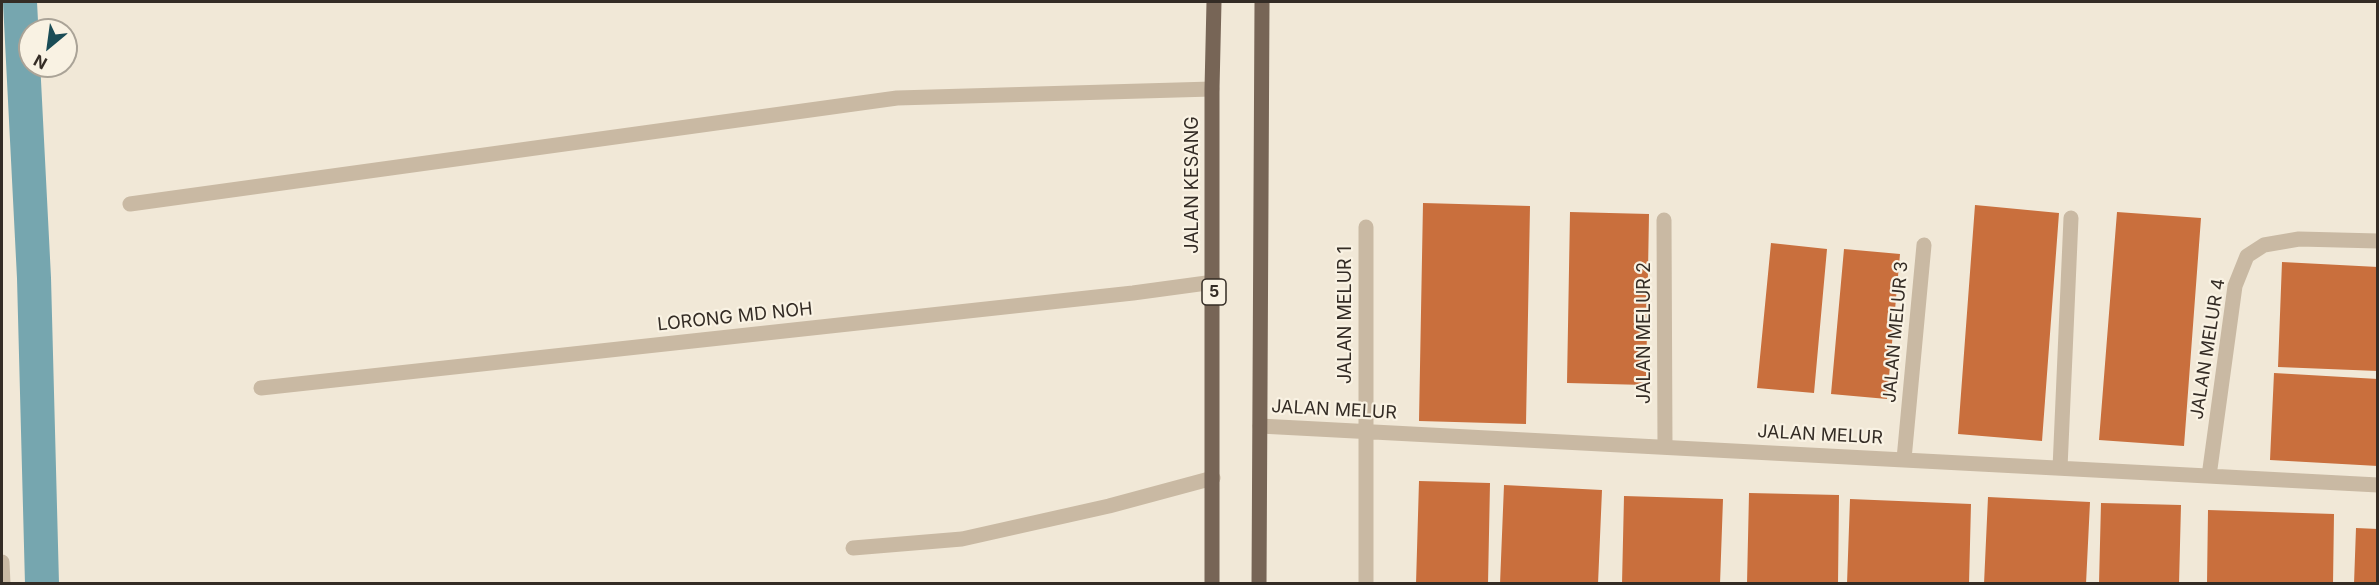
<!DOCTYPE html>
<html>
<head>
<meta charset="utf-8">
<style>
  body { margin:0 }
  #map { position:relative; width:2379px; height:585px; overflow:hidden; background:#f1e8d7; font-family:Inter,sans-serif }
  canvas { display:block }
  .frame { position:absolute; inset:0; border:3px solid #342c25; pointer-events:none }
  .north { position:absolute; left:18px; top:18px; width:60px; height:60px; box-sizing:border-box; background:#f9f2e3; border:2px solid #aaa397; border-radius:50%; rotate:209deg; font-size:16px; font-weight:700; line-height:24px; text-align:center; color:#342c25 }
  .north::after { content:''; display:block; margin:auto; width:21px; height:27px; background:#1a4c56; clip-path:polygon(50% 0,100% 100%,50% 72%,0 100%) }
</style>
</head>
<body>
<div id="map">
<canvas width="2379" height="585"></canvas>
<div class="frame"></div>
<div class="north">N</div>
</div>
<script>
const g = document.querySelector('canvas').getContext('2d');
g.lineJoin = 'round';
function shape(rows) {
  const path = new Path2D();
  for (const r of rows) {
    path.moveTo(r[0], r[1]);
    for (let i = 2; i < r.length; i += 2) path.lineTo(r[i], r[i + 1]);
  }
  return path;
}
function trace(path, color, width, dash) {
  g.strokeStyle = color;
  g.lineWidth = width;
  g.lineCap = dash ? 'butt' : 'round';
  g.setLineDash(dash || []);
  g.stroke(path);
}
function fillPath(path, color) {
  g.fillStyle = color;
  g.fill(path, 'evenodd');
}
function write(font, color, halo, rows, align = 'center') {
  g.font = font + ' Inter,sans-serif';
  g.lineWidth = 4.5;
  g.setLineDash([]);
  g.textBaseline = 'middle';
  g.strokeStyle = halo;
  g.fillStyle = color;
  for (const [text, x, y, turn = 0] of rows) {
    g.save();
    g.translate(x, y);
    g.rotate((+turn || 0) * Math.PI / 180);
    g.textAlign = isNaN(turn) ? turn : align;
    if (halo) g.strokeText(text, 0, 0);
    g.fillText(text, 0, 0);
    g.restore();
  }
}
const canal = shape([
  [20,2,34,278,42,584]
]);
const building = shape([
  [1423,203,1530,206,1526,424,1419,421],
  [1975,205,2059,213,2042,441,1958,434],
  [1570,212,1649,214,1646,385,1567,383],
  [2117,212,2201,218,2184,446,2099,440],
  [1771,243,1827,249,1814,393,1757,388],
  [1844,249,1900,254,1887,399,1831,394],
  [2282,262,2378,267,2378,371,2278,367],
  [2274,373,2378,379,2378,466,2270,460],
  [1419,481,1490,483,1488,584,1416,584],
  [1504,485,1602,490,1598,584,1500,584],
  [1749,493,1839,495,1838,584,1747,584],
  [1624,496,1723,499,1720,584,1622,584],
  [1988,497,2090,502,2086,584,1984,584],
  [1850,499,1971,504,1969,584,1847,584],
  [2101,503,2181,505,2179,584,2099,584],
  [2208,510,2334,514,2333,584,2207,584],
  [2356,528,2378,529,2378,584,2354,584]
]);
const minor = shape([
  [130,204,897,98,1212,89],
  [1664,220,1665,447],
  [261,388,1133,293,1214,282],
  [1260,426,2378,485],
  [1904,459,1924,245],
  [2060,468,2071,218],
  [2209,476,2235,286,2247,256,2264,245,2299,239,2378,241],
  [853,548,962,539,1109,506,1213,478],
  [2,562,3,584],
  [1366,584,1366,227]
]);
const major = shape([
  [1212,584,1212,89,1214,2],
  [1259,584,1262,2]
]);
const shields = [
  [1214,292,24]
];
const shieldNames = [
  ["5",1214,292]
];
const streetNames = [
  ["JALAN KESANG",1193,185,-90],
  ["JALAN MELUR 1",1346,315,-90],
  ["LORONG MD NOH",735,317,-6],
  ["JALAN MELUR 3",1896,332,-85],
  ["JALAN MELUR 2",1645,333,-90],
  ["JALAN MELUR 4",2208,349,-81],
  ["JALAN MELUR",1334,410,3],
  ["JALAN MELUR",1820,435,3]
];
trace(canal, '#76a6af', 34);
fillPath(building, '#c96f3d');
trace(minor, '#c9b9a3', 15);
trace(major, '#776556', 15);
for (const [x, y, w] of shields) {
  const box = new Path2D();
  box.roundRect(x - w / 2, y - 13, w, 26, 4.5);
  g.fillStyle = '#f9f2e3';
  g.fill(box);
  trace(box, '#342c25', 1.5);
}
write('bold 16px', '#342c25', null, shieldNames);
write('18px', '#342c25', '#f9f2e3', streetNames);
</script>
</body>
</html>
